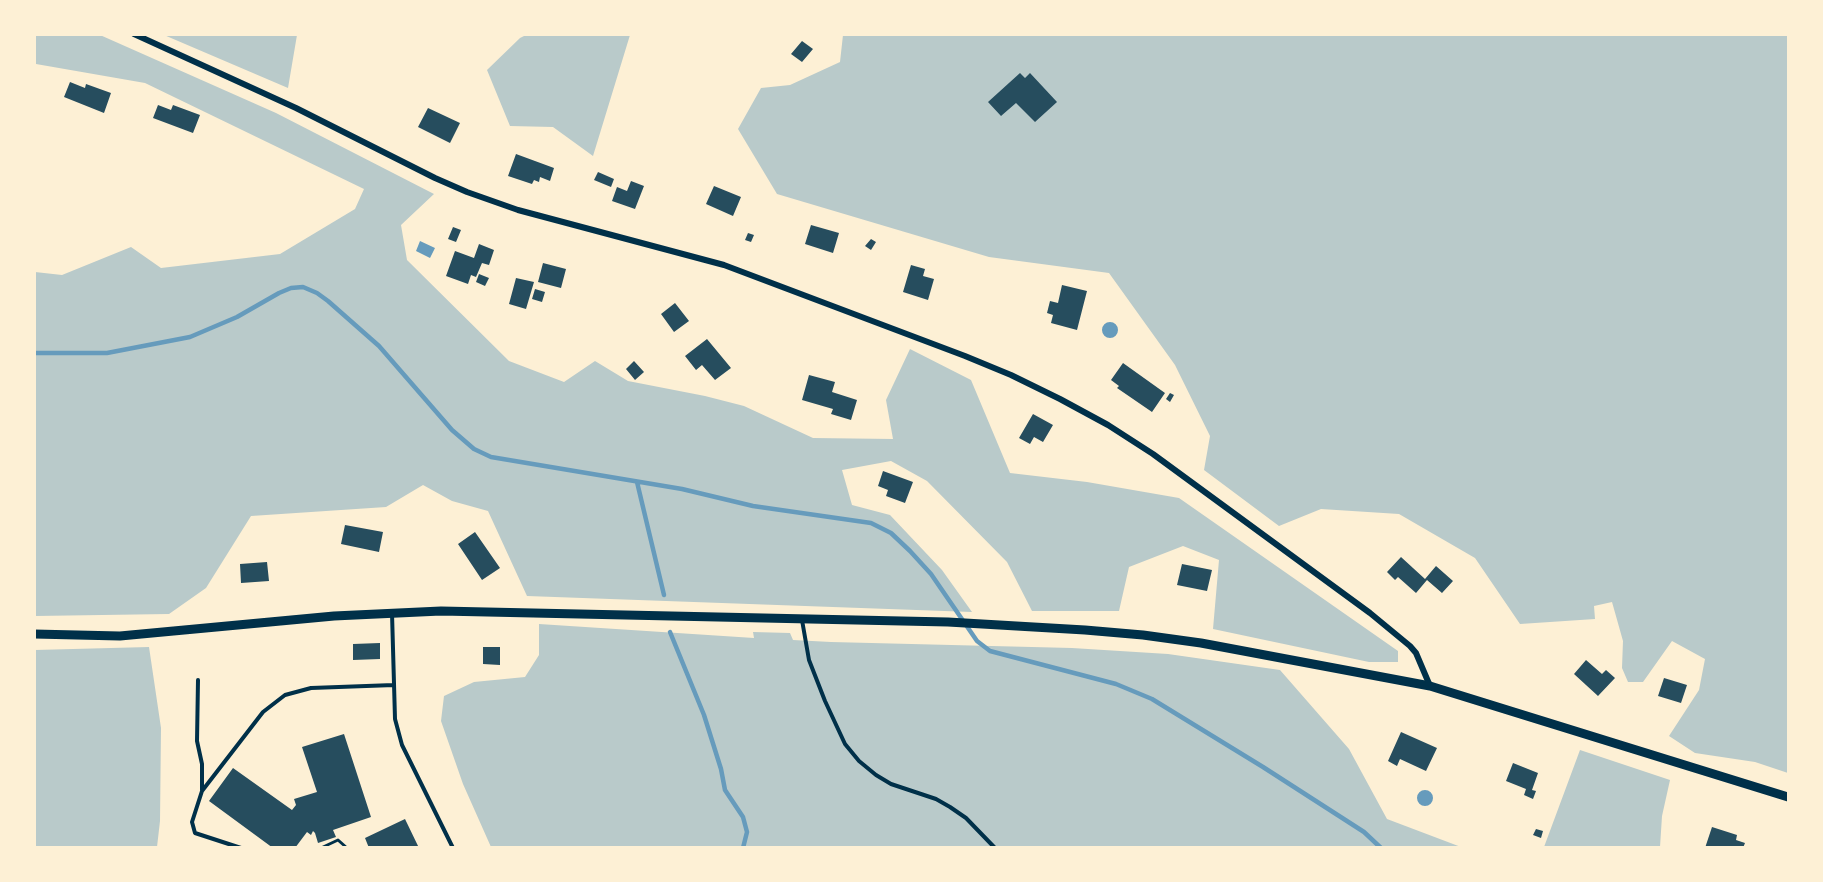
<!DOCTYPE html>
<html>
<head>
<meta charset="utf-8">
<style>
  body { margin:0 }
  #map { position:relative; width:1823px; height:882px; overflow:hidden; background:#fdf0d5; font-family:Karla,sans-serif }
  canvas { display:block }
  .frame { position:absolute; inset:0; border:36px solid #fdf0d5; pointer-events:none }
</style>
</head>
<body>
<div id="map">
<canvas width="1823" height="882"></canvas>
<div class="frame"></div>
</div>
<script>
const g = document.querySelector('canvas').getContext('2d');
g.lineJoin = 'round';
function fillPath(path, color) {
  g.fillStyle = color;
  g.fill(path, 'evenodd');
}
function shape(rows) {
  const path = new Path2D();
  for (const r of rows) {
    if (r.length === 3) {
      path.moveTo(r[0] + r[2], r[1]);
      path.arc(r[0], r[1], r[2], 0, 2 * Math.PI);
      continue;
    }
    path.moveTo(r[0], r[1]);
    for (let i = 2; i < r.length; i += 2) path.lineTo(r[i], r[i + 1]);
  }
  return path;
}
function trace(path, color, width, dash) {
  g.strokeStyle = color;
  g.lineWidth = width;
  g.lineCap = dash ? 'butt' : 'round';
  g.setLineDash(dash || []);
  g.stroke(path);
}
const green = shape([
  [528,34,630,35,593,156,553,127,510,126,487,70,520,38],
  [34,35,100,35,276,113,434,194,401,225,407,260,509,361,564,382,595,361,628,381,705,396,744,406,813,438,893,439,886,400,910,349,971,380,1010,473,1087,482,1179,498,1398,651,1398,662,1369,662,1213,629,1219,560,1183,546,1129,567,1119,611,1032,611,1007,562,927,481,891,461,842,470,852,505,890,515,942,570,972,612,527,596,488,511,452,501,423,485,386,507,251,516,206,588,169,614,35,616,35,272,62,275,131,247,161,268,280,254,355,209,364,189,145,83,36,64,35,63],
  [164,35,297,35,288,88],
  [843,35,1788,35,1788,773,1755,762,1695,753,1669,736,1699,690,1705,659,1672,641,1643,682,1628,682,1622,668,1623,641,1612,602,1594,606,1595,619,1520,624,1475,558,1399,514,1321,509,1279,526,1204,470,1210,436,1175,365,1109,273,989,257,777,194,738,129,761,88,790,85,840,62],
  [539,624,754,638,753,632,790,633,793,640,831,642,1072,648,1168,654,1280,670,1349,749,1387,819,1461,847,491,847,463,784,441,721,444,696,474,682,525,677,539,655],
  [149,647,161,728,160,821,157,847,35,847,35,650],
  [1580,750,1670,780,1662,816,1660,847,1544,847]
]);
const water = shape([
  [420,241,435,248,430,258,416,251],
  [1110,330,8],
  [1425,798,8]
]);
const stream = shape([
  [34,353,107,353,190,337,237,317,279,293,291,288,303,287,317,293,328,301,379,346,452,430,474,449,491,457,682,489,753,506,871,523,891,533,910,551,931,574,977,641,990,651,1116,684,1152,699,1263,767,1364,832,1381,848],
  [637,482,664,595],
  [670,632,704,715,721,769,725,790,743,817,747,832,743,848]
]);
const building = shape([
  [802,41,813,49,802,62,791,54],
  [1020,73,1025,78,1030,73,1057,102,1035,122,1016,103,1001,116,988,102],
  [70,82,85,88,86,84,111,93,104,113,64,97],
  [158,105,171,110,173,105,200,115,193,133,153,118],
  [428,108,460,123,450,143,418,127],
  [516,154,554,168,550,181,540,177,539,182,534,180,532,184,508,176],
  [598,172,614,179,611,187,594,180],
  [631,181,644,186,635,209,612,201,617,187,627,191],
  [714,186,741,197,733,216,706,204],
  [811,225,839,233,833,253,805,244],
  [453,227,461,230,456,242,448,239],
  [748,233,754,235,751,242,745,240],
  [871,239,876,242,871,250,865,246],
  [479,244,494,250,489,265,482,263,476,277,471,275,468,284,446,276,455,251,474,258],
  [543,263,566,269,561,288,538,282],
  [911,265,925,269,923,276,934,279,928,300,903,292],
  [479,274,489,278,485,286,476,282],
  [516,278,534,282,526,309,509,304],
  [1062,285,1087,291,1077,330,1051,323,1053,315,1047,313,1050,301,1058,303],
  [535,289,545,292,542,302,532,299],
  [675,303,689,321,674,332,661,314],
  [707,339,731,368,715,380,702,365,696,370,685,356],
  [634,361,644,372,635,380,626,369],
  [1123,363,1165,393,1152,412,1117,388,1119,386,1111,380],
  [809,375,835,382,832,392,857,400,851,420,831,414,833,409,802,400],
  [1170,393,1174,395,1170,402,1166,399],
  [1033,414,1053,425,1043,442,1034,437,1030,444,1019,438],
  [883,471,913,482,905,503,886,496,888,490,878,486],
  [345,525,383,532,379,552,341,544],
  [475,532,500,568,482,580,458,544],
  [1401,557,1425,579,1436,566,1453,581,1442,593,1427,580,1416,593,1398,577,1395,580,1387,572],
  [267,562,269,581,241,583,240,564],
  [1182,564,1212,570,1207,591,1177,585],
  [380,643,380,659,353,660,353,644],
  [483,647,500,647,500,665,483,664],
  [1586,660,1602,674,1606,670,1615,678,1598,696,1574,674],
  [1664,678,1687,685,1681,703,1658,696],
  [1401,732,1437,748,1426,771,1400,759,1397,766,1388,761],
  [344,734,371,817,333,830,336,837,318,843,315,833,313,831,311,835,307,832,295,848,273,848,209,801,233,768,292,810,296,805,294,799,317,792,302,747],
  [1513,763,1538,773,1532,790,1536,791,1533,799,1524,795,1526,789,1506,781],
  [405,819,419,848,369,848,365,838],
  [1712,827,1737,835,1736,840,1745,843,1743,848,1705,848],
  [1536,829,1543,831,1541,838,1533,835]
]);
const path = shape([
  [321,848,338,840,347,848]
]);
const service = shape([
  [392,613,395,719,402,745,453,848],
  [802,620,809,660,825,701,845,744,859,761,876,775,891,784,936,799,950,807,966,818,995,848],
  [198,680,197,741,202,764,202,790],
  [241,848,195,833,192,822,202,791,263,712,285,695,311,688,394,685]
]);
const minor = shape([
  [134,34,296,108,435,178,467,192,518,210,724,265,965,356,1011,375,1060,399,1108,425,1153,454,1370,613,1410,646,1416,653,1430,686]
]);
const tertiary = shape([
  [34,634,120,636,334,616,441,611,948,622,1085,630,1143,635,1201,643,1430,686,1788,797]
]);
fillPath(green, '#b9caca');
fillPath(water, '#669bbc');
trace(stream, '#669bbc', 4.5);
fillPath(building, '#264d5e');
trace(path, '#003049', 3);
trace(service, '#003049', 4);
trace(minor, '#003049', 6);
trace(tertiary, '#003049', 9);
</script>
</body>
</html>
